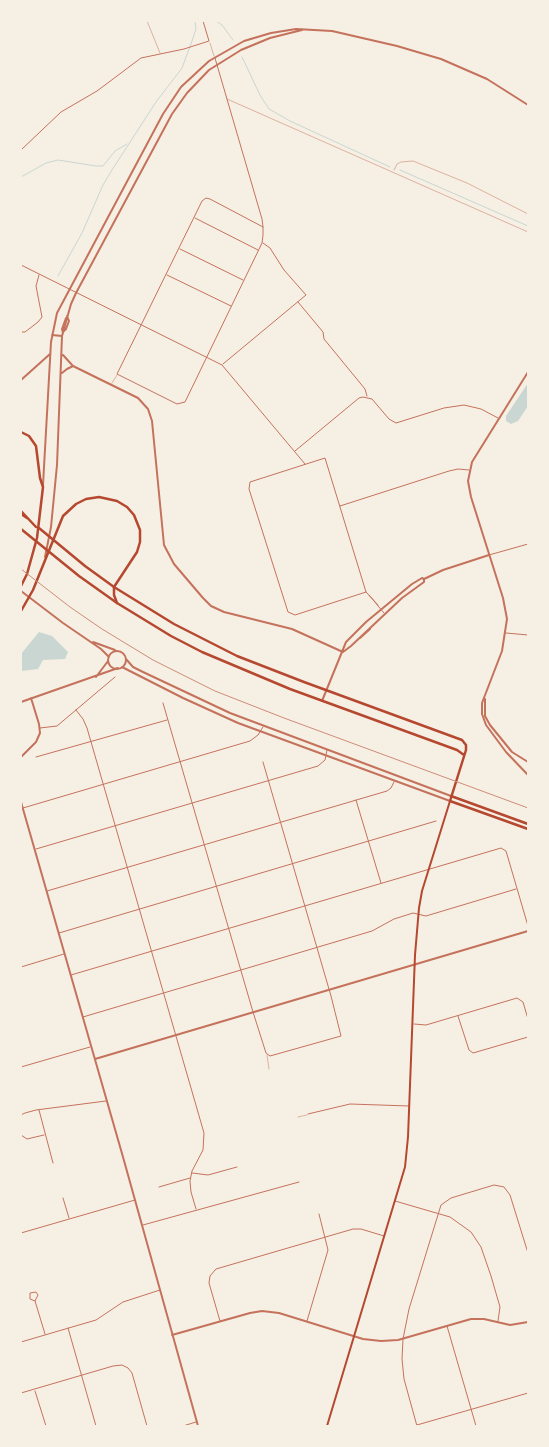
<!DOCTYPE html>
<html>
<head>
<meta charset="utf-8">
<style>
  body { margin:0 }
  #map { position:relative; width:549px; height:1447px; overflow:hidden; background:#f6efe4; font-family:"DejaVu Sans",sans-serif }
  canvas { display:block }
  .frame { position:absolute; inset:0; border:22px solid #f6efe4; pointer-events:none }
</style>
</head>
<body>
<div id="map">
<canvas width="549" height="1447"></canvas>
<div class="frame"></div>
</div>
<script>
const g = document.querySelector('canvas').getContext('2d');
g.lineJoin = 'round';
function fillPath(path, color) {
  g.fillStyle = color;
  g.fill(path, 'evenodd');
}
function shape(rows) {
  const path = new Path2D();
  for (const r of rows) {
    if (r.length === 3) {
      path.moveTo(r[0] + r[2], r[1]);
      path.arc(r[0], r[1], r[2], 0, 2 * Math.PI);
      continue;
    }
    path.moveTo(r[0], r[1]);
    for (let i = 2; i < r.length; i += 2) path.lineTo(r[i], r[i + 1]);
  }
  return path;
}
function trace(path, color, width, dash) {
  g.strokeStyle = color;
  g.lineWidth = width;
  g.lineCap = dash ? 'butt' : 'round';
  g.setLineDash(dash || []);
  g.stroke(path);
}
const water = shape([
  [528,383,528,406,518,421,511,424,506,421,506,416],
  [39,632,52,636,68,652,65,659,43,660,38,669,21,671,21,654]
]);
const stream = shape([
  [216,21,222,25,233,40],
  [242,57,260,95,269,109,290,121,390,167],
  [400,170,528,226],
  [21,177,46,163,58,160,96,166,103,166,115,151,127,144],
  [58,276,82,233,103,185,112,170,156,102,182,68,192,41,196,29,195,21]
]);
const service = shape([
  [147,21,160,53],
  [210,43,214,56],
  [227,99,528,232],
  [394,170,397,164,401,162,413,161,467,183,528,214],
  [112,383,117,375],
  [267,1055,269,1069],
  [298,1117,307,1115]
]);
const minor = shape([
  [215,58,262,219,263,227,263,235,262,243,185,402,177,404,117,374,202,201,206,198,210,199,263,227],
  [21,150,61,112,97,91,141,58,184,49,209,41,203,21],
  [195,218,258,250],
  [180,249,243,280],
  [21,265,222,365,305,464],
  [167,275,231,306],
  [298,302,323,332,324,339,365,389,367,396],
  [21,332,25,332,38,322,42,317,36,286,39,275],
  [223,364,306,295,284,270,270,248,263,243],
  [295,451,359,398,363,397,372,399,389,419,396,423,444,408,464,405,481,409,498,418],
  [340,506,449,471,458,469,469,470],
  [489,555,528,544],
  [366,592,295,615,288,612,249,489,250,482,325,458,366,592,378,605],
  [369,595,384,613],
  [506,633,528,635],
  [163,703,253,1012,266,1053,270,1056,341,1036,331,996,263,762],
  [76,710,83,719,87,728,204,1133,203,1150,192,1171,190,1181,191,1192,196,1209],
  [40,728,57,726,115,677],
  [36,757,167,720],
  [356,800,381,883],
  [23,808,250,741,258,735,263,727],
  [36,849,318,766,325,760,327,750],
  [47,891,387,791,391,788,394,782],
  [59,933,436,821],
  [21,967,64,954],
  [71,975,501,848,506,851,528,926],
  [458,1016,469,1050,473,1053,528,1037],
  [83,1017,372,931,394,919,413,913,426,916,516,889],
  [414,1024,426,1025,517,998,523,1002,528,1019],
  [21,1067,90,1047],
  [39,1110,53,1163],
  [308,1114,350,1104,409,1106],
  [21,1115,25,1113,36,1110,106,1101],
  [21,1135,27,1139,44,1135],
  [192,1173,208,1175,237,1167],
  [159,1187,190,1178],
  [63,1198,69,1218],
  [395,1201,450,1217,471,1232,481,1247,491,1276,500,1307,498,1321],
  [143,1225,299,1182],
  [21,1233,135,1200],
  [35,1301,30,1299,30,1293,36,1292,38,1295,35,1301,45,1334],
  [220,1321,209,1283,210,1276,216,1269,353,1229,361,1229,384,1236],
  [307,1321,328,1250,319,1214],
  [447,1326,476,1426],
  [68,1328,96,1426],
  [21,1342,96,1320,123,1302,160,1290],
  [35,1391,46,1426],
  [21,1393,113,1366,122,1365,128,1368,132,1373,147,1426],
  [417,1425,528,1393],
  [183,1426,196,1422],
  [417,1426,404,1379,402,1359,403,1339,409,1309,441,1205,451,1198,494,1185,504,1187,510,1195,528,1253]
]);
const tertiary = shape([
  [63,332,66,329,69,321,67,316],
  [63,333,62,329,66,318],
  [52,335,62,336],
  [63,355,73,366,138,398,148,409,152,421,164,545,174,564,203,598,211,606,224,612,292,629,343,652],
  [528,372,472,462,468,481,471,497,503,598,507,619,502,651,482,703,482,714,486,725,506,752,528,775],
  [62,373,67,369,73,366],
  [21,380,50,354],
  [43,485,51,342,57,313,163,114,181,87,209,61,244,41,271,33,296,29,332,31,397,46,441,59,487,79,528,105],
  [45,557,51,527,57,465,62,336,71,304,76,293,172,114,187,93,209,70,241,50,270,38,302,30],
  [21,591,63,623,101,649,109,657],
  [360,638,370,629],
  [93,642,115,650],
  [117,660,9],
  [343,652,351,646,402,598,424,582,424,579],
  [126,659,133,667,143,672,230,713,451,796],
  [122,667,183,698,238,723,450,801],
  [96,677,108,661],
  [485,699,485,716,490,725,512,752,528,762],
  [322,701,346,642,366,622,412,584,422,578,424,579,443,570,489,555],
  [21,702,118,668],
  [21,757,36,742,40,733,39,724,31,698],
  [21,802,123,1157,198,1426],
  [95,1059,528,931],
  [172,1335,250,1313,262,1311,279,1313,363,1339,381,1341,398,1340,471,1319,484,1319,510,1325,528,1322]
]);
const secondary = shape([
  [327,1426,405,1167,408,1137,415,955,419,908,422,891,450,801]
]);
const primary = shape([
  [21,529,79,576,117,603,171,636,202,652,290,689,457,750,464,755],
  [114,587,174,624,237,656,304,682,462,740,466,745,466,750,450,801,528,829],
  [451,796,528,824]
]);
const trunk = shape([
  [21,514,27,518],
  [39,528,85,566,114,587]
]);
const motorway = shape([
  [21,432,29,436,36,446,40,478,43,487,37,538,27,574,21,586],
  [21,511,36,527],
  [21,611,33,590,63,516,76,504,86,499,99,497,117,501,127,507,134,515,140,530,140,542,137,552,114,587,114,595,117,603]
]);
const rail = shape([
  [21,569,70,607,102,629,153,660,215,691,284,718,528,808]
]);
fillPath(water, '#c9d6d2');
trace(stream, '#c9d6d2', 1);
trace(service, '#c5725c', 0.5);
trace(minor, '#c5725c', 1);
trace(tertiary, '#c5725c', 2);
trace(secondary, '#b5482f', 2);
trace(primary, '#b5482f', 2.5);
trace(trunk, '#b5482f', 2.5);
trace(motorway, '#b5482f', 2.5);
trace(rail, '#cf8b77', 1);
</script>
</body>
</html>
